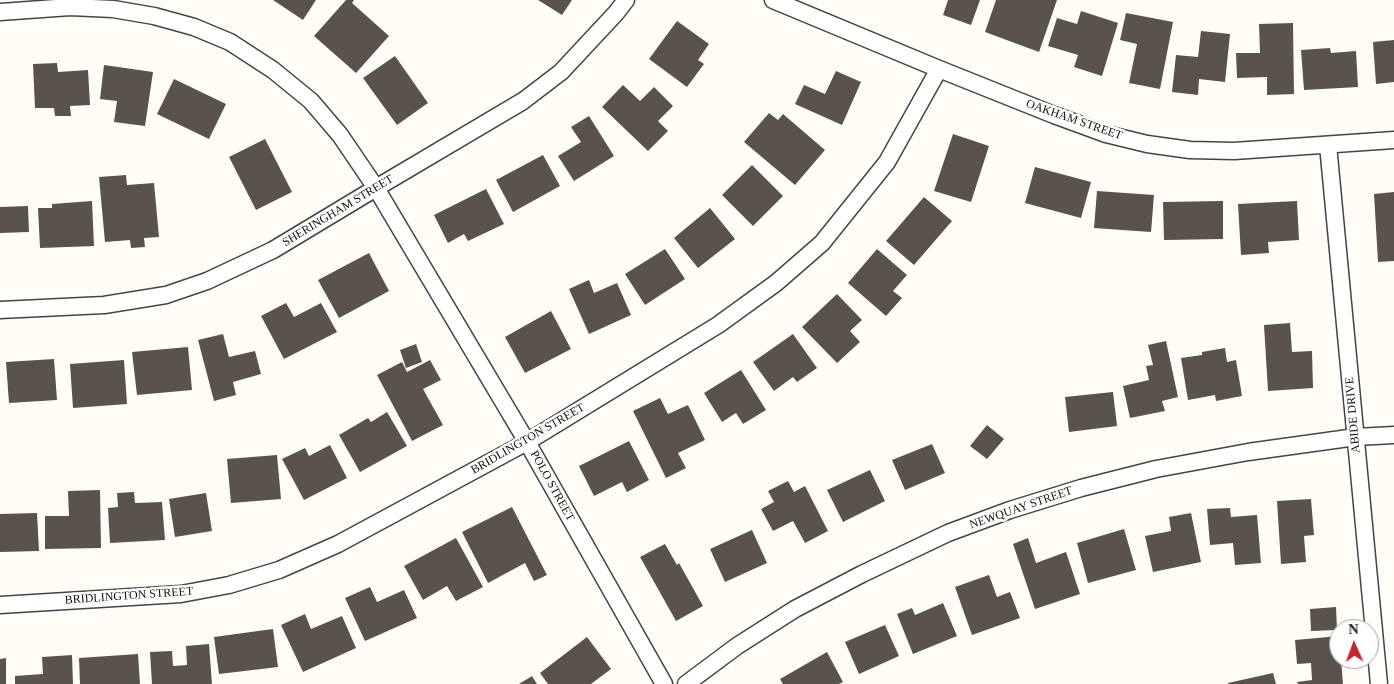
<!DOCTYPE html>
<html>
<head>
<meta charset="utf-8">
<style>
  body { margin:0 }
  #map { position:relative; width:1394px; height:684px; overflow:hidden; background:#fffdf5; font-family:Georgia,serif }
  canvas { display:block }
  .north { position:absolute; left:1329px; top:619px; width:50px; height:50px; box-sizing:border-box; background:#fff; border:1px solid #a0a0a0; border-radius:50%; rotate:358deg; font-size:14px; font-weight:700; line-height:20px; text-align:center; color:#111 }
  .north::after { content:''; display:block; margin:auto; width:18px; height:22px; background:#c4262e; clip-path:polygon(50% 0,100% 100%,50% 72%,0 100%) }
</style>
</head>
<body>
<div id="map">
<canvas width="1394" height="684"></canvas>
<div class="north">N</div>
</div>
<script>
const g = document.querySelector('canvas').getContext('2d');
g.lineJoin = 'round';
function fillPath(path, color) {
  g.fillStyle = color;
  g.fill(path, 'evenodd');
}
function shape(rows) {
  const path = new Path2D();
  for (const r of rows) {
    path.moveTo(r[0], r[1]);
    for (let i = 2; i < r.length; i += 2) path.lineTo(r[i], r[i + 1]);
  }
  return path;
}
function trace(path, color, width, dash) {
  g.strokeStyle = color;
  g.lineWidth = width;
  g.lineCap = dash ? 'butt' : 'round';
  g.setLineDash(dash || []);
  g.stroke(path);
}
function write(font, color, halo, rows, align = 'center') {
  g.font = font + ' Georgia,serif';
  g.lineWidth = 5;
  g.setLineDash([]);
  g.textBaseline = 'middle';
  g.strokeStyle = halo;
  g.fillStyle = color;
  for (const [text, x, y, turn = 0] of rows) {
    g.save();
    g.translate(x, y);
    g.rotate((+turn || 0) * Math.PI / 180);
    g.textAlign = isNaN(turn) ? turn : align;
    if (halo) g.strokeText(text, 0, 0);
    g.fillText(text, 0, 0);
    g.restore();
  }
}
const building = shape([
  [273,0,316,0,303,20],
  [346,0,354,0,352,3,389,36,356,73,314,36],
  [538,0,572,0,562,15],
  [948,0,980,0,971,25,943,15],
  [996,0,1057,0,1039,52,985,32],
  [1081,11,1118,23,1102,76,1074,67,1078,55,1048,46,1057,18,1077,24],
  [1126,13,1173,22,1160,89,1129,83,1137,44,1120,40],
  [677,21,709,44,698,60,704,64,687,87,649,59],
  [1293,23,1294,94,1267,95,1267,77,1237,78,1236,53,1260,53,1259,24],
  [1201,31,1230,34,1225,82,1199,79,1198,95,1172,92,1176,55,1198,57],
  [1394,40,1394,82,1376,84,1373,42],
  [1330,48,1331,53,1356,51,1358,87,1304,90,1301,50],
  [395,56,428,103,397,125,363,78],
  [57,63,58,72,88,70,90,105,70,106,71,116,55,116,54,108,35,108,33,64],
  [104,65,153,72,145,126,114,122,117,101,100,99],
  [836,71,861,82,842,125,795,104,804,85,825,94],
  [174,79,226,104,209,139,157,114],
  [623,85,640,101,654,87,673,106,658,121,668,131,648,151,602,107],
  [769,113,778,120,783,114,825,150,795,185,744,142],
  [589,116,614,156,574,181,558,156,581,142,571,127],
  [953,134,989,146,971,202,934,191],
  [265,139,292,192,256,210,229,157],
  [543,155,560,186,513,212,496,180],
  [752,165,783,196,753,226,722,195],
  [1035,167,1091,182,1081,218,1025,203],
  [126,175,127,185,154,183,159,237,144,238,145,247,131,248,130,240,105,242,99,177],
  [486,189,504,224,468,241,464,234,448,243,434,215],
  [1097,191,1154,195,1151,232,1094,228],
  [1394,192,1394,261,1378,262,1374,194],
  [924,197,952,221,914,265,886,241],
  [92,201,94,246,40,248,38,208,52,208,52,204],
  [1223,201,1223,239,1164,240,1163,202],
  [1297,201,1299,240,1268,242,1269,253,1241,255,1238,204],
  [28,206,29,232,0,233,0,207],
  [710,208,735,239,698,268,674,238],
  [665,249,685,279,645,305,625,274],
  [877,249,907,275,893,291,902,298,886,316,848,283],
  [369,253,389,291,339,318,318,280],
  [589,280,594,293,617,283,631,315,589,334,569,289],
  [837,294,862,320,850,331,860,342,837,363,802,327],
  [286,303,294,317,321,303,337,332,284,359,261,316],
  [551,311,571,349,525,373,505,337],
  [1290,323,1292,352,1312,351,1313,388,1268,391,1264,325],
  [223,334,229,357,255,351,261,374,233,382,236,395,214,401,198,340],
  [793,334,817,368,797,382,793,377,774,391,753,362],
  [1166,341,1178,397,1162,401,1165,411,1130,418,1123,386,1149,380,1146,366,1153,365,1148,345],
  [416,344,422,362,406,368,400,350],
  [188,347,192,390,137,395,132,352],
  [1225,348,1227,362,1236,360,1242,396,1216,401,1215,395,1188,400,1181,358,1202,355,1202,352],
  [54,359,57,400,9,403,6,362],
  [124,360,127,404,73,408,70,364],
  [430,360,441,380,423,389,443,425,412,441,377,375,402,362,407,372],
  [741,370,766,410,743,424,736,413,722,422,704,393],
  [1113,392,1117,426,1069,432,1065,397],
  [660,398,668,414,688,405,705,440,678,453,686,468,666,478,633,411],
  [387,412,407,446,360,472,339,435,368,418,371,422],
  [987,425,1004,439,987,459,970,446],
  [629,441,649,480,627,492,622,482,594,496,579,466],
  [932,444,945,473,905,490,892,460],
  [330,445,347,478,304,500,282,459,305,448,309,456],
  [277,455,281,499,231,503,227,459],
  [870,470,885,501,843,522,827,490],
  [788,481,794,492,805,486,828,531,805,543,793,521,773,531,761,509,774,502,768,491],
  [100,490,101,548,45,549,45,516,69,516,68,491],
  [134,492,135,503,162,502,165,540,110,543,108,508,118,507,117,493],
  [206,493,212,531,175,537,169,499],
  [1311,499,1314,535,1304,536,1306,562,1281,564,1277,501],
  [512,507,547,575,534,581,525,563,488,583,462,532],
  [1230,508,1231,517,1257,515,1261,563,1235,565,1233,543,1210,545,1207,509],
  [37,513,39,551,0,552,0,514],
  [1191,513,1201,562,1153,572,1145,536,1171,531,1169,517],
  [1124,529,1136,570,1088,583,1077,543],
  [752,530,767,563,725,582,710,549],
  [456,538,483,587,456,601,447,586,423,600,404,566],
  [1028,538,1036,563,1066,552,1080,594,1035,609,1013,544],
  [665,544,677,565,679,563,703,606,676,621,640,557],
  [989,575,997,597,1010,592,1020,618,972,635,955,587],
  [370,587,377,602,404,590,417,618,365,641,345,598],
  [943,603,957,636,913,654,897,614,912,608,915,615],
  [1336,607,1337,630,1311,631,1310,609],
  [305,614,311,629,342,616,356,648,303,672,281,625],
  [885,625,899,656,859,674,845,642],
  [273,629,278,667,219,674,214,637],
  [1339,636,1339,659,1341,659,1343,684,1298,684,1297,682,1312,680,1311,663,1297,664,1295,640],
  [587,637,611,669,591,684,548,684,540,673],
  [209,644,212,684,152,684,150,652,172,651,173,666,187,665,186,646],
  [827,652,843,682,839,684,783,684,780,679],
  [138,654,140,684,80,684,79,658],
  [72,655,73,684,15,684,15,676,43,674,42,657],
  [6,658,6,684,0,684,0,659],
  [1273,673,1276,684,1228,684,1228,683],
  [532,676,537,684,519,684]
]);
const street = shape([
  [773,0,939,69,1054,115,1106,134,1147,144,1190,150,1234,151,1394,140],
  [0,12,70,7,113,9,154,16,194,27,230,42,273,70,311,101,340,135,376,188,527,442,664,684],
  [1328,145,1379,684],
  [0,310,104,305,166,295,207,281,273,250,376,188,523,101,561,72,616,13,626,0],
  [0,605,181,594,229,585,279,570,338,544,527,442,718,325,776,283,822,243,887,162,939,69],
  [686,684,737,646,795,609,862,574,948,533,1010,510,1081,488,1156,469,1248,452,1356,437,1394,435]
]);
const streetNames = [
  ["OAKHAM STREET",1074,120,19],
  ["SHERINGHAM STREET",338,211,-31],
  ["ABIDE DRIVE",1353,415,-95],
  ["BRIDLINGTON STREET",528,439,-30],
  ["POLO STREET",552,486,61],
  ["NEWQUAY STREET",1021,508,-19],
  ["BRIDLINGTON STREET",129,596,-4]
];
fillPath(building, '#5a524d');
trace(street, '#444', 19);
trace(street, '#fff', 16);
write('12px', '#111', '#fff', streetNames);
</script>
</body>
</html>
